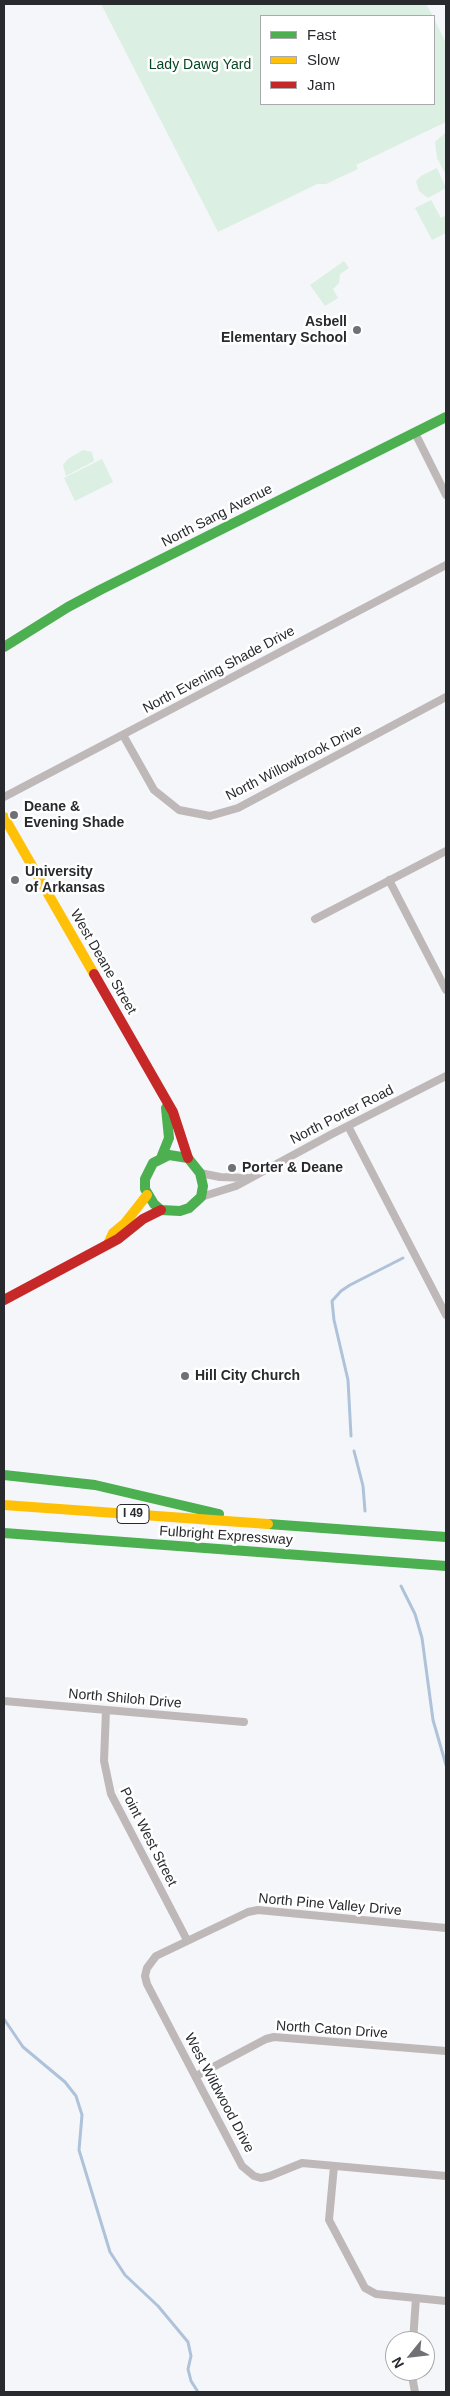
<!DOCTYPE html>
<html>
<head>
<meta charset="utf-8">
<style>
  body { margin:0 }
  #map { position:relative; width:450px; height:2396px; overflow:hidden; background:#f5f6fa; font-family:Helvetica,sans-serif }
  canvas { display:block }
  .frame { position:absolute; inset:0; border:5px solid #292a2e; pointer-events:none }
  .legend { position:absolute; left:260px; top:15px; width:175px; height:90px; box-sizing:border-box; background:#fff; border:1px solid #a9aaab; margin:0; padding:6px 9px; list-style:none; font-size:15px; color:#292a2e }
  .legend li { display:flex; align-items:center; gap:10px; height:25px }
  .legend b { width:25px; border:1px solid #a9aaab }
  .north { position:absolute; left:385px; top:2331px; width:50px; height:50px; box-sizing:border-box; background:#fff; border:1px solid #a9aaab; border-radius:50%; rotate:241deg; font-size:14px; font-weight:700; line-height:20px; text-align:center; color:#292a2e }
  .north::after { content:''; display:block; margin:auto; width:18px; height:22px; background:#707175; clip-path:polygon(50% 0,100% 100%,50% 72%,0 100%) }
</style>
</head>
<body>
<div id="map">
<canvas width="450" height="2396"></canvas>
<div class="frame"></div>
<ul class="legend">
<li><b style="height:6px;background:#4caf50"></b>Fast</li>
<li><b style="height:6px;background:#ffc107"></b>Slow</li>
<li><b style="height:6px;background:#c62828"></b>Jam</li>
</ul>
<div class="north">N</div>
</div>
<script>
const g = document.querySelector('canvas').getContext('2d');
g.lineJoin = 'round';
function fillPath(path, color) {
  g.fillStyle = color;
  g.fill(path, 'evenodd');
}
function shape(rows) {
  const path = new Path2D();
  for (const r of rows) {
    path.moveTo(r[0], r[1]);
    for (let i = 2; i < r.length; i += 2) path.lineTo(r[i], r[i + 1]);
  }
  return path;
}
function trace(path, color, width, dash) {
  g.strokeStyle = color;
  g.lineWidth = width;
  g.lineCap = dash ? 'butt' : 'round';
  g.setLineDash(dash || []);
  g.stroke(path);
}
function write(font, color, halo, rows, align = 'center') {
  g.font = font + ' Helvetica,sans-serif';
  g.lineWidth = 5;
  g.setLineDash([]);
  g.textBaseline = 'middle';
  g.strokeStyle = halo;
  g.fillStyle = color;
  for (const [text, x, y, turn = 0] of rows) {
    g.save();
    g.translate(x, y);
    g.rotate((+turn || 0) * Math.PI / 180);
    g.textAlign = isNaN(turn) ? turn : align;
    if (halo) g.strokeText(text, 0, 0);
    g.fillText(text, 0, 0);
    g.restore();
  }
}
const green = shape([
  [101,4,426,4,433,16,261,16,261,104,434,104,434,19,446,43,446,122,356,165,358,169,326,184,317,184,309,188,218,232],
  [446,132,446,175,437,158,435,142],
  [437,168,446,188,428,198,419,191,416,181,421,176],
  [431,200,441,218,446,215,446,233,432,240,415,208],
  [344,261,349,268,340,274,339,283,333,289,338,298,325,306,310,285],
  [83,450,92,452,94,461,66,476,63,465,68,459],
  [102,459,113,482,75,501,64,478]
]);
const stream = shape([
  [351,1436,348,1380,334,1320,332,1301,341,1291,350,1285,403,1258],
  [354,1451,363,1486,365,1511],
  [401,1586,415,1614,422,1638,433,1720,446,1765],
  [4,2019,23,2047,65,2082,76,2096,82,2115,79,2150,110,2252,125,2275,158,2306,188,2342,191,2356,188,2369,191,2381,198,2392]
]);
const street = shape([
  [415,433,446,495],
  [123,735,154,790,179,810,210,816,238,808,446,697],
  [4,797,446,565],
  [389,880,446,990],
  [315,919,446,851],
  [348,1126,446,1315],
  [200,1173,220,1177,249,1178],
  [201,1197,236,1186,332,1134,446,1076],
  [4,1701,244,1722],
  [106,1710,104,1761,111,1794,187,1940],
  [446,1928,258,1910,248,1912,156,1956,147,1968,145,1976,147,1984,242,2166,254,2176,261,2178,270,2176,302,2163,446,2176],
  [196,2076,266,2039,274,2037,446,2051],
  [334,2166,329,2220,365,2288,376,2294,446,2301],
  [413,2341,416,2298],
  [411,2371,415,2392]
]);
const fast = shape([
  [4,647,68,607,100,590,446,417],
  [169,1155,188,1158,200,1173,203,1186,201,1197,189,1208,180,1211,161,1210,154,1204,145,1189,145,1179,153,1163,169,1155],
  [161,1158,169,1138,166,1108],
  [4,1475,95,1485,219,1514],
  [268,1524,446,1537],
  [4,1533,446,1566]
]);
const slow = shape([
  [4,817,94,974],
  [108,1244,113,1233,125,1223,147,1195],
  [4,1505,268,1524]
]);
const jam = shape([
  [94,974,173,1112,188,1158],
  [4,1300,118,1239,143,1219,161,1210]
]);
const markers = [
  [357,330,5,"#707175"],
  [14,815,5,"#707175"],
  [15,880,5,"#707175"],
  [232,1168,5,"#707175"],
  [185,1376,5,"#707175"]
];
const shields = [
  [133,1514,32]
];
const shieldNames = [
  ["I 49",133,1514]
];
const parkNames = [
  ["Lady Dawg Yard",200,65]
];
const poiNames = [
  ["Asbell",347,322,"right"],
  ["Elementary School",347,338,"right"],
  ["Deane &",24,807],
  ["Evening Shade",24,823],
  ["University",25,872],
  ["of Arkansas",25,888],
  ["Porter & Deane",242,1168],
  ["Hill City Church",195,1376]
];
const streetNames = [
  ["North Sang Avenue",217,516,-27],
  ["North Evening Shade Drive",219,670,-28],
  ["North Willowbrook Drive",294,763,-27],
  ["West Deane Street",103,962,60],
  ["North Porter Road",342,1115,-27],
  ["Fulbright Expressway",226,1536,4],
  ["North Shiloh Drive",125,1699,5],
  ["Point West Street",148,1837,63],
  ["North Pine Valley Drive",330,1905,5],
  ["North Caton Drive",332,2030,4],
  ["West Wildwood Drive",219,2093,62]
];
fillPath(green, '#dbefe2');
trace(stream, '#aec2da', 3);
trace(street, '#bfb8b9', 8);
trace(fast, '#4caf50', 10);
trace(slow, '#ffc107', 10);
trace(jam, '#c62828', 10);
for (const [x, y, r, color] of markers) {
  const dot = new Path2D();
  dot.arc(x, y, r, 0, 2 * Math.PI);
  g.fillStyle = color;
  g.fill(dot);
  trace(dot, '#fff', 2);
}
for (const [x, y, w] of shields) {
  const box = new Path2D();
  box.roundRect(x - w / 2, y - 9.5, w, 19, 4);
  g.fillStyle = '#fff';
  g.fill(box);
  trace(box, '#292a2e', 1);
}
write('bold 12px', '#292a2e', null, shieldNames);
write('14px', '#054722', '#fff', parkNames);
write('bold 14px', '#292a2e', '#fff', poiNames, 'left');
write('14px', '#292a2e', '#fff', streetNames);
</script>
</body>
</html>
